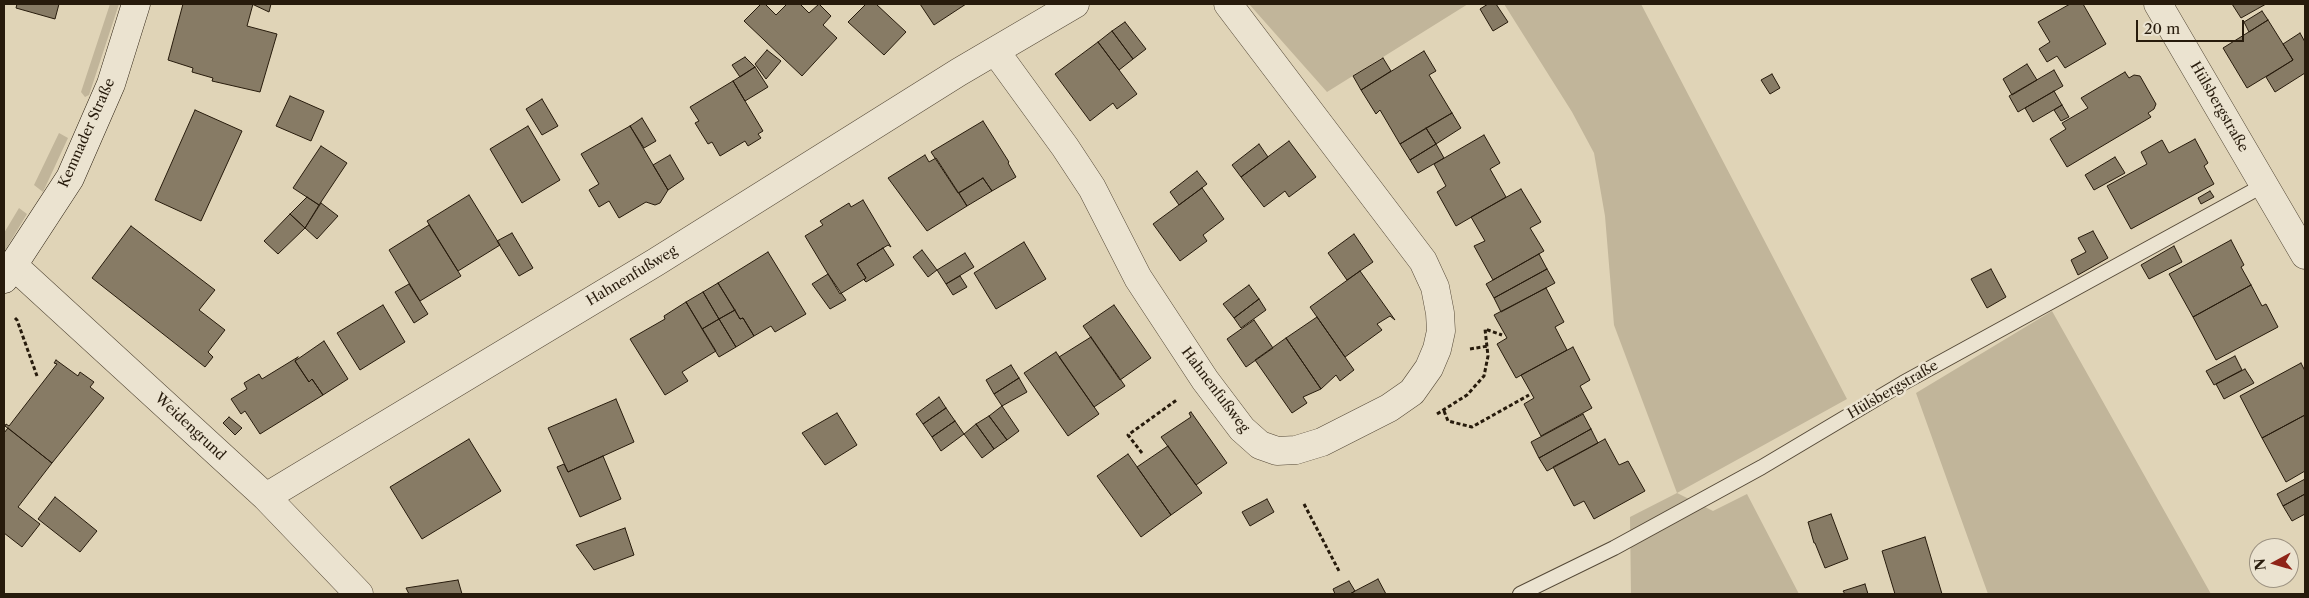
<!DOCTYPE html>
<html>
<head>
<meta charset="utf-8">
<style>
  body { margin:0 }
  #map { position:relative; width:2309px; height:598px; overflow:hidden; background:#e0d4b7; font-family:"Libre Caslon Text",serif }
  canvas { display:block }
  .frame { position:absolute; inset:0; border:5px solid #271b0c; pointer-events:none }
  .north { position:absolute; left:2249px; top:538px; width:50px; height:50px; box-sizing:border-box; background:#ebe3d0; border:1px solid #9d9382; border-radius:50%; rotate:264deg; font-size:14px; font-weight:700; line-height:20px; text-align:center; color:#271b0c }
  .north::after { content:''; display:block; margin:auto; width:18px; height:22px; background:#8f2418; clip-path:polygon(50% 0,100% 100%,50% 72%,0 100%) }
  .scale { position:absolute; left:2136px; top:20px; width:108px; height:22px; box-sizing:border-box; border:2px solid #271b0c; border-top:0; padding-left:6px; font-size:15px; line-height:18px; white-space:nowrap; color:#271b0c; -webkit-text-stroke:4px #ebe3d0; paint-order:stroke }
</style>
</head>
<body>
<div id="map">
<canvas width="2309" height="598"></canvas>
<div class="frame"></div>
<div class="north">N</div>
<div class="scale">20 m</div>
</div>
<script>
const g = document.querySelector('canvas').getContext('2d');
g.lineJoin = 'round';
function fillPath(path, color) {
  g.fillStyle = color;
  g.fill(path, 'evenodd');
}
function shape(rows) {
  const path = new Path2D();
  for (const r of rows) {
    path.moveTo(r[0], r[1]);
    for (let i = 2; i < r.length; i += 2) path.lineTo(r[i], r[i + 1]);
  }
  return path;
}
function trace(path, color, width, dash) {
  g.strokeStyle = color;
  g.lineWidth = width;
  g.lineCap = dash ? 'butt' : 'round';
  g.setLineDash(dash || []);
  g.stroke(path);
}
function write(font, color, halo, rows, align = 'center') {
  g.font = font + ' "Libre Caslon Text",serif';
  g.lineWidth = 5;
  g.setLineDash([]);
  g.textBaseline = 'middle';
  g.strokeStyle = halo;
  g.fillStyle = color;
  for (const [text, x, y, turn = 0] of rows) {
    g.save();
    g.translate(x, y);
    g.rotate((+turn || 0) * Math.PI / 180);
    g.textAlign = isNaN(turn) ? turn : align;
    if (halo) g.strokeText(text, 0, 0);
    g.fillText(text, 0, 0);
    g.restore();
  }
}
const green = shape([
  [110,4,119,4,89,95,85,97,81,92],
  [1249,4,1468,4,1327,92],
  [1504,4,1641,4,1847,399,1677,493,1713,511,1747,494,1799,594,1631,594,1630,517,1677,493,1614,325,1605,216,1594,153,1572,112],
  [59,133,68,138,43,192,34,185],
  [19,208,27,214,4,252,4,233],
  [2052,311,2211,594,1988,594,1916,393]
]);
const building = shape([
  [17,4,59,4,55,19,16,8,17,4],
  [183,4,253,4,247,26,277,34,260,92,212,81,213,78,192,72,193,68,168,60,183,4],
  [252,4,271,4,269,12,252,4],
  [761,4,765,4,776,15,787,4,800,4,809,13,819,4,831,16,823,25,837,38,802,76,744,21,761,4],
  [866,4,876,4,906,32,884,55,848,22,866,4],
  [920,4,966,4,934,25,920,4],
  [1488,4,1496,4,1508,22,1493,31,1480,9,1488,4],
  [2070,4,2083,4,2106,44,2065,68,2057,56,2047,62,2039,49,2050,42,2038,22,2070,4],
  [2232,4,2266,4,2241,18,2232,4],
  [2262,11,2268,20,2249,32,2244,22,2262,11],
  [2268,20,2293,60,2247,88,2223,48,2268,20],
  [1125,22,1146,49,1133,59,1112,31,1125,22],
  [1112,31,1133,59,1119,70,1098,42,1112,31],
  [2300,33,2305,42,2305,73,2275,92,2266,77,2293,60,2283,44,2300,33],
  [1098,42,1137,94,1117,109,1113,103,1090,121,1055,74,1098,42],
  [767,50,781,61,766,79,755,64,767,50],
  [1424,51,1436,71,1429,75,1452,113,1400,144,1380,110,1376,114,1361,90,1424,51],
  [745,57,755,67,740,77,732,65,745,57],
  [1383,58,1391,71,1361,90,1353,76,1383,58],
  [2027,64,2037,80,2012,95,2003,79,2027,64],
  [755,67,768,87,745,101,733,81,755,67],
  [2054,70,2063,86,2018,112,2009,96,2054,70],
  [2125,72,2129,78,2134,75,2140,76,2156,104,2154,109,2148,113,2151,117,2067,167,2050,139,2066,129,2062,123,2088,108,2081,98,2125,72],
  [1772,74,1780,88,1770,94,1761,80,1772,74],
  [733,81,763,131,758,134,761,138,748,146,745,141,720,156,712,142,708,144,695,123,699,121,690,107,733,81],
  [2054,91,2062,105,2033,122,2025,108,2054,91],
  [290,96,324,111,311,141,276,126,290,96],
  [542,99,558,126,542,135,526,109,542,99],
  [2062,105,2069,117,2061,121,2054,110,2062,105],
  [195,110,242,131,201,221,155,200,195,110],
  [1452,113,1461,128,1436,144,1426,128,1452,113],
  [642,118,656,141,644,148,630,126,642,118],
  [983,121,1009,162,1008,163,1016,177,992,191,983,178,958,193,931,152,983,121],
  [528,126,560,180,522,203,490,149,528,126],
  [630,126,668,190,660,203,655,205,646,202,619,218,609,201,599,207,589,190,599,184,581,154,630,126],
  [1426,128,1436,144,1410,160,1400,144,1426,128],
  [1484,135,1500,163,1490,169,1506,197,1456,226,1437,192,1446,186,1434,164,1484,135],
  [2195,139,2208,163,2204,166,2214,184,2131,229,2107,186,2147,164,2141,152,2162,140,2169,153,2195,139],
  [1289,141,1316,177,1289,197,1285,191,1264,207,1241,177,1289,141],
  [1259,144,1268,157,1241,177,1232,165,1259,144],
  [1436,144,1444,158,1418,173,1410,160,1436,144],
  [321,146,347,163,319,205,293,188,321,146],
  [670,155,684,179,668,190,653,165,670,155],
  [925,155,929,162,936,158,967,206,927,231,888,178,925,155],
  [2115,157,2125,173,2094,190,2085,175,2115,157],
  [1197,171,1207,184,1179,205,1170,192,1197,171],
  [983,178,992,191,967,206,959,193,983,178],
  [1202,188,1224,219,1203,235,1207,241,1180,261,1153,224,1202,188],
  [1521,189,1541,222,1530,228,1544,251,1493,280,1474,246,1485,241,1471,217,1521,189],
  [2210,191,2214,197,2201,204,2198,198,2210,191],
  [469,195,500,245,458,271,427,221,469,195],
  [307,197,319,205,305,228,290,214,307,197],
  [863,200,891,247,888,245,857,264,866,278,840,294,805,236,823,225,820,221,849,203,851,207,863,200],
  [321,203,338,216,317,239,305,228,321,203],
  [290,214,305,228,278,254,264,241,290,214],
  [429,225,461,276,420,301,389,250,429,225],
  [131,226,215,290,199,310,225,330,208,352,213,357,205,367,92,278,131,226],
  [2093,231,2108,258,2078,275,2071,260,2086,252,2078,238,2093,231],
  [512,233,533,268,519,276,497,241,512,233],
  [1354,234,1373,262,1347,280,1328,253,1354,234],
  [2231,240,2244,265,2241,267,2251,285,2193,317,2169,274,2231,240],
  [1024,242,1046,279,996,309,974,273,1024,242],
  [2174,246,2182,262,2149,279,2141,265,2174,246],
  [883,248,894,265,866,282,864,280,866,278,857,264,883,248],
  [922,250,937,270,928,277,913,257,922,250],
  [768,252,806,314,775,332,771,326,754,336,743,318,740,319,718,283,768,252],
  [965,253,974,267,946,284,937,270,965,253],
  [1539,254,1547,269,1494,298,1486,284,1539,254],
  [1547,269,1555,283,1501,312,1494,298,1547,269],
  [1991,269,2006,297,1987,308,1971,279,1991,269],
  [1360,271,1395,320,1390,316,1377,324,1382,330,1345,357,1310,307,1360,271],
  [828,274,846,300,830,309,812,284,828,274],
  [960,276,967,287,953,295,946,284,960,276],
  [718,283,735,310,719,319,703,292,718,283],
  [409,284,428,314,414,323,395,292,409,284],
  [1249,285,1259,299,1234,318,1223,304,1249,285],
  [2251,285,2262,306,2266,304,2278,327,2216,360,2193,317,2251,285],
  [1546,288,1564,322,1555,327,1567,350,1516,378,1497,344,1507,338,1494,315,1546,288],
  [703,292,719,319,702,329,686,302,703,292],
  [1259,299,1266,310,1241,328,1234,318,1259,299],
  [686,302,716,351,682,372,688,381,665,395,630,339,665,319,664,316,686,302],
  [383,305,405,342,360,370,337,333,383,305],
  [1114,305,1151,358,1120,380,1083,326,1114,305],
  [735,310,740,319,743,318,754,336,736,347,719,319,735,310],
  [1317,317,1354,370,1340,381,1336,375,1321,389,1286,338,1317,317],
  [719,319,736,347,719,357,702,329,719,319],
  [1254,320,1273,348,1246,367,1227,339,1254,320],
  [1091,337,1125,386,1094,407,1059,357,1091,337],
  [1286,338,1321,389,1303,397,1307,403,1292,413,1255,360,1286,338],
  [324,341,348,379,323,395,312,379,309,382,295,361,324,341],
  [1573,347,1590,380,1580,386,1592,408,1541,436,1524,404,1534,398,1521,375,1573,347],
  [1056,352,1099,414,1068,436,1024,373,1056,352],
  [2235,356,2242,370,2214,385,2206,371,2235,356],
  [298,357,295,361,309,382,312,379,323,395,260,434,245,411,241,414,231,399,247,389,244,383,259,374,262,379,298,357],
  [56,360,78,376,80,372,94,382,90,387,104,398,52,463,5,426,6,424,9,426,57,364,54,363,56,360],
  [2301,363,2305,371,2305,415,2262,438,2240,396,2301,363],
  [1011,365,1019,378,994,394,986,380,1011,365],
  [2245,369,2254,383,2224,399,2216,384,2245,369],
  [1019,378,1027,392,1002,406,994,394,1019,378],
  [939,397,946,408,923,424,916,414,939,397],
  [616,399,634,442,568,472,548,428,616,399],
  [1002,406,1019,431,1007,440,989,416,1002,406],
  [946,408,955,421,932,437,923,424,946,408],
  [1191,412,1227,463,1196,485,1161,437,1191,417,1189,413,1191,412],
  [837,413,857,445,825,465,802,433,837,413],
  [1583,414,1591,429,1539,458,1531,442,1583,414],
  [2305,415,2305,471,2286,482,2262,438,2305,415],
  [989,416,1007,440,994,449,976,424,989,416],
  [229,417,242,428,235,435,223,423,229,417],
  [955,421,964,434,941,451,932,437,955,421],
  [976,424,994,449,982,458,964,434,976,424],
  [8,428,52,463,18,507,40,524,22,547,4,533,4,433,8,428],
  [1591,429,1598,443,1547,471,1539,458,1591,429],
  [469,439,501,491,422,539,390,487,469,439],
  [1605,439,1619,465,1628,461,1645,491,1594,519,1584,501,1574,506,1553,467,1605,439],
  [1168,446,1202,493,1171,515,1137,467,1168,446],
  [1128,454,1171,515,1141,537,1097,476,1128,454],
  [603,456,621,499,580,517,557,467,564,464,568,472,603,456],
  [2305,479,2305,494,2283,506,2277,494,2305,479],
  [2305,494,2305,514,2292,521,2283,506,2305,494],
  [55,497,97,531,80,552,38,519,55,497],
  [1267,499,1274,512,1250,526,1242,512,1267,499],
  [1831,514,1848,559,1825,568,1815,543,1814,543,1808,522,1831,514],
  [625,528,634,555,594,570,576,545,625,528],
  [1925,537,1942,594,1895,594,1882,551,1925,537],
  [1378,579,1386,594,1350,594,1355,591,1378,579],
  [458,580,462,594,409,594,406,588,458,580],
  [1349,581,1355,591,1350,594,1335,594,1333,589,1349,581],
  [1865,584,1868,594,1845,594,1843,591,1865,584]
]);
const path = shape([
  [15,318,17,320,37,376],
  [1470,349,1488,346],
  [1444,411,1448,421,1472,427,1529,395],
  [1437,414,1467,395,1484,376,1488,356,1485,329,1502,335],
  [1142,453,1128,435,1178,399],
  [1304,504,1339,571]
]);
const lane = shape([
  [1520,594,1614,548,1762,467,1903,383,2264,185]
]);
const street = shape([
  [2158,4,2305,255],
  [996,52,1065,147,1092,188,1138,278,1205,380,1242,429,1260,445,1277,451,1296,450,1322,442,1389,408,1412,392,1429,368,1437,349,1441,331,1440,313,1435,287,1423,261,1228,4],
  [14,266,266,497,359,594],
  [266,497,656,262,959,72,1075,4]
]);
const secondary = shape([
  [4,279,70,178,111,84,136,4]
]);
const streetNames = [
  ["Hülsbergstraße",2219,107,60],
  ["Kemnader Straße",87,133,-66],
  ["Hahnenfußweg",632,276,-31],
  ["Hahnenfußweg",1215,390,53],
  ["Hülsbergstraße",1893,390,-30],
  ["Weidengrund",190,427,43]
];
fillPath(green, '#c1b59a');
fillPath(building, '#877b65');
trace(building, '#271b0c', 1);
trace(lane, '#554937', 16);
trace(street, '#554937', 29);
trace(secondary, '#271b0c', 29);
trace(path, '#271b0c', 3, [4, 2.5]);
trace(lane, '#ebe3d0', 14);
trace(street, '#ebe3d0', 28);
trace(secondary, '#ebe3d0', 28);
write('14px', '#271b0c', '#ebe3d0', streetNames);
</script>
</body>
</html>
